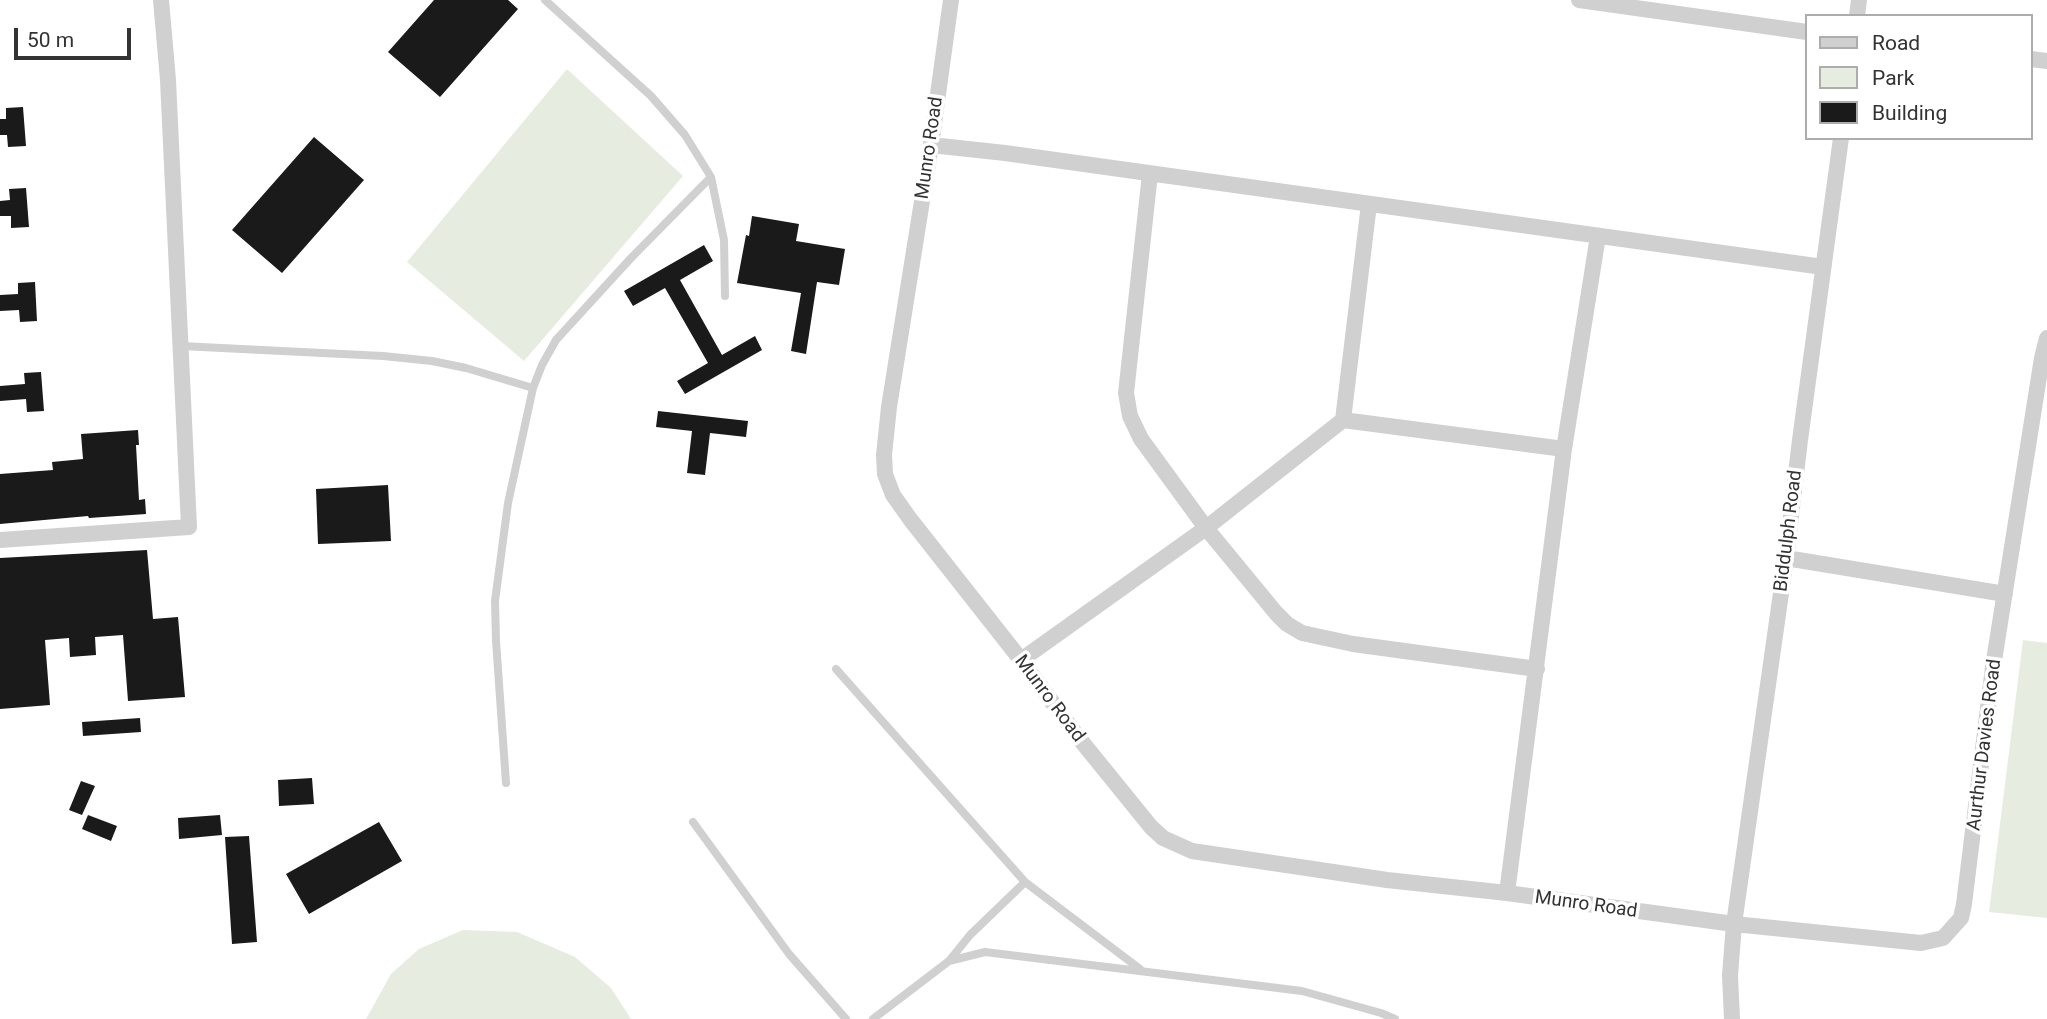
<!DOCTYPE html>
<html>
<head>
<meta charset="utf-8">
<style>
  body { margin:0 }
  #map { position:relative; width:2047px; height:1019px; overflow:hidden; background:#fff; font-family:Roboto,sans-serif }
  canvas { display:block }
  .legend { position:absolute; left:1805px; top:14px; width:228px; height:126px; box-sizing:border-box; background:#fff; border:2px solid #adadad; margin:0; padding:9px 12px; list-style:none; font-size:21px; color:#333 }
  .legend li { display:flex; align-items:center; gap:14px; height:35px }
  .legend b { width:35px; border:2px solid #adadad }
  .scale { position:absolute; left:14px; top:28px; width:117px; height:32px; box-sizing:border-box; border:4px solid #333; border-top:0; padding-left:9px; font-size:21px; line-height:24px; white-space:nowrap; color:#333; -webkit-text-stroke:5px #fff; paint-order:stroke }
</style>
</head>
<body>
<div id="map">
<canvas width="2047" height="1019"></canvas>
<ul class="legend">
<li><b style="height:9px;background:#d0d0d0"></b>Road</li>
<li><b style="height:19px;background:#e6ecdf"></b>Park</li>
<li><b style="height:19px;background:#1a1a1a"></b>Building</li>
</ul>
<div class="scale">50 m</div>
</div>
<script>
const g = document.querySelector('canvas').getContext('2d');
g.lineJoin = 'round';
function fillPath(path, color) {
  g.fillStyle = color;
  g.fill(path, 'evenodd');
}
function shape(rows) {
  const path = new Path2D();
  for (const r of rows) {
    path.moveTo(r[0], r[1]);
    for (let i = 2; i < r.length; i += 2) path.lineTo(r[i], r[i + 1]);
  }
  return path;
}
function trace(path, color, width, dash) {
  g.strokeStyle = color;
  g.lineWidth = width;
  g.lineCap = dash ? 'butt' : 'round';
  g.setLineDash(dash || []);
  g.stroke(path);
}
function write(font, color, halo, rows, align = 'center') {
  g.font = font + ' Roboto,sans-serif';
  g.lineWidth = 7;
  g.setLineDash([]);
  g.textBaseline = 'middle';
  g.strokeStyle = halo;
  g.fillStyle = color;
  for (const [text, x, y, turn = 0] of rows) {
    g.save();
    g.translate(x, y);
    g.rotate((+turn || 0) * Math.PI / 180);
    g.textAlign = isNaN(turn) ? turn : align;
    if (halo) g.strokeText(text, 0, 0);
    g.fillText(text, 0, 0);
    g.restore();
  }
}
const green = shape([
  [567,69,683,176,524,361,407,262],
  [2023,640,2047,643,2047,918,1989,912],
  [463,930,517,932,575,957,611,988,631,1019,366,1019,391,974,419,949]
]);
const building = shape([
  [434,0,508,0,518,9,440,97,388,52],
  [23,107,26,146,8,147,7,135,0,135,0,119,6,119,6,108],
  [314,137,364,180,282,273,232,230],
  [26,188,29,227,11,228,11,216,0,216,0,201,10,200,9,189],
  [752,216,799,224,796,241,845,249,839,285,817,282,806,354,791,351,801,293,737,283,746,235,749,236],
  [704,245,713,261,680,280,722,355,755,336,762,350,685,394,677,381,708,363,665,288,633,306,624,291],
  [35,282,37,321,20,322,19,310,0,311,0,295,18,294,18,283],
  [41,372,44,411,27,412,26,399,0,401,0,386,25,384,24,373],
  [658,411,748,421,746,437,710,433,705,475,687,473,692,431,656,427],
  [138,430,139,445,136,445,139,500,145,499,146,514,89,518,88,516,0,524,0,474,53,470,52,462,83,459,81,434],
  [388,485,391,541,318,544,316,489],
  [147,550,153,619,178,617,185,697,128,701,123,635,95,637,96,655,70,657,69,638,45,640,50,705,0,709,0,558],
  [140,718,141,732,83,736,82,722],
  [312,778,314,804,279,806,278,780],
  [81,781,95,786,82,815,69,810],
  [88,815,117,826,111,841,82,829],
  [220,815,222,835,179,839,178,818],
  [379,822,402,861,309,914,286,874],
  [249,836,257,942,232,944,225,837]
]);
const service = shape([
  [545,0,651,96,685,135,711,177,724,240,725,296],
  [181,346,383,356,432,361,466,368,533,388],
  [836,669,1025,882,1140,969],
  [506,783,496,641,495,601,508,503,533,388,542,365,556,340,631,258,711,177],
  [693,822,789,954,846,1019],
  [949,961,970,935,1025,882],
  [873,1019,949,961,985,952,1302,991,1381,1013,1395,1019]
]);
const minor = shape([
  [951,0,931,145,889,407,884,455,885,474,893,495,910,519,1021,660,1078,737,1151,827,1163,838,1192,851,1387,880,1507,893,1734,924,1921,943,1943,938,1961,918,1964,904,1993,667,2042,358,2047,338],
  [1579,0,1807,32],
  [1857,16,1859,0],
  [2031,59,2047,61],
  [931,145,1005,153,1823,267],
  [1150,174,1126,393,1130,416,1141,439,1206,528,1276,613,1287,624,1302,633,1353,644,1537,669],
  [1369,204,1343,420,1564,449],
  [0,540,189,527,168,80,161,0],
  [1786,558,2005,594],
  [1021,660,1206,528,1343,420],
  [1507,893,1564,449,1598,236],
  [1732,1019,1730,975,1734,924,1786,558,1800,440,1841,138]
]);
const streetNames = [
  ["Munro Road",930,148,-82],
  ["Biddulph Road",1789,531,-83],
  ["Munro Road",1049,699,53],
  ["Aurthur Davies Road",1985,745,-83],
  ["Munro Road",1586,905,8]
];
fillPath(green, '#e6ecdf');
fillPath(building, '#1a1a1a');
trace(service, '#d0d0d0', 8);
trace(minor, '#d0d0d0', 16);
write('19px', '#333', '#fff', streetNames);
</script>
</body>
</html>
